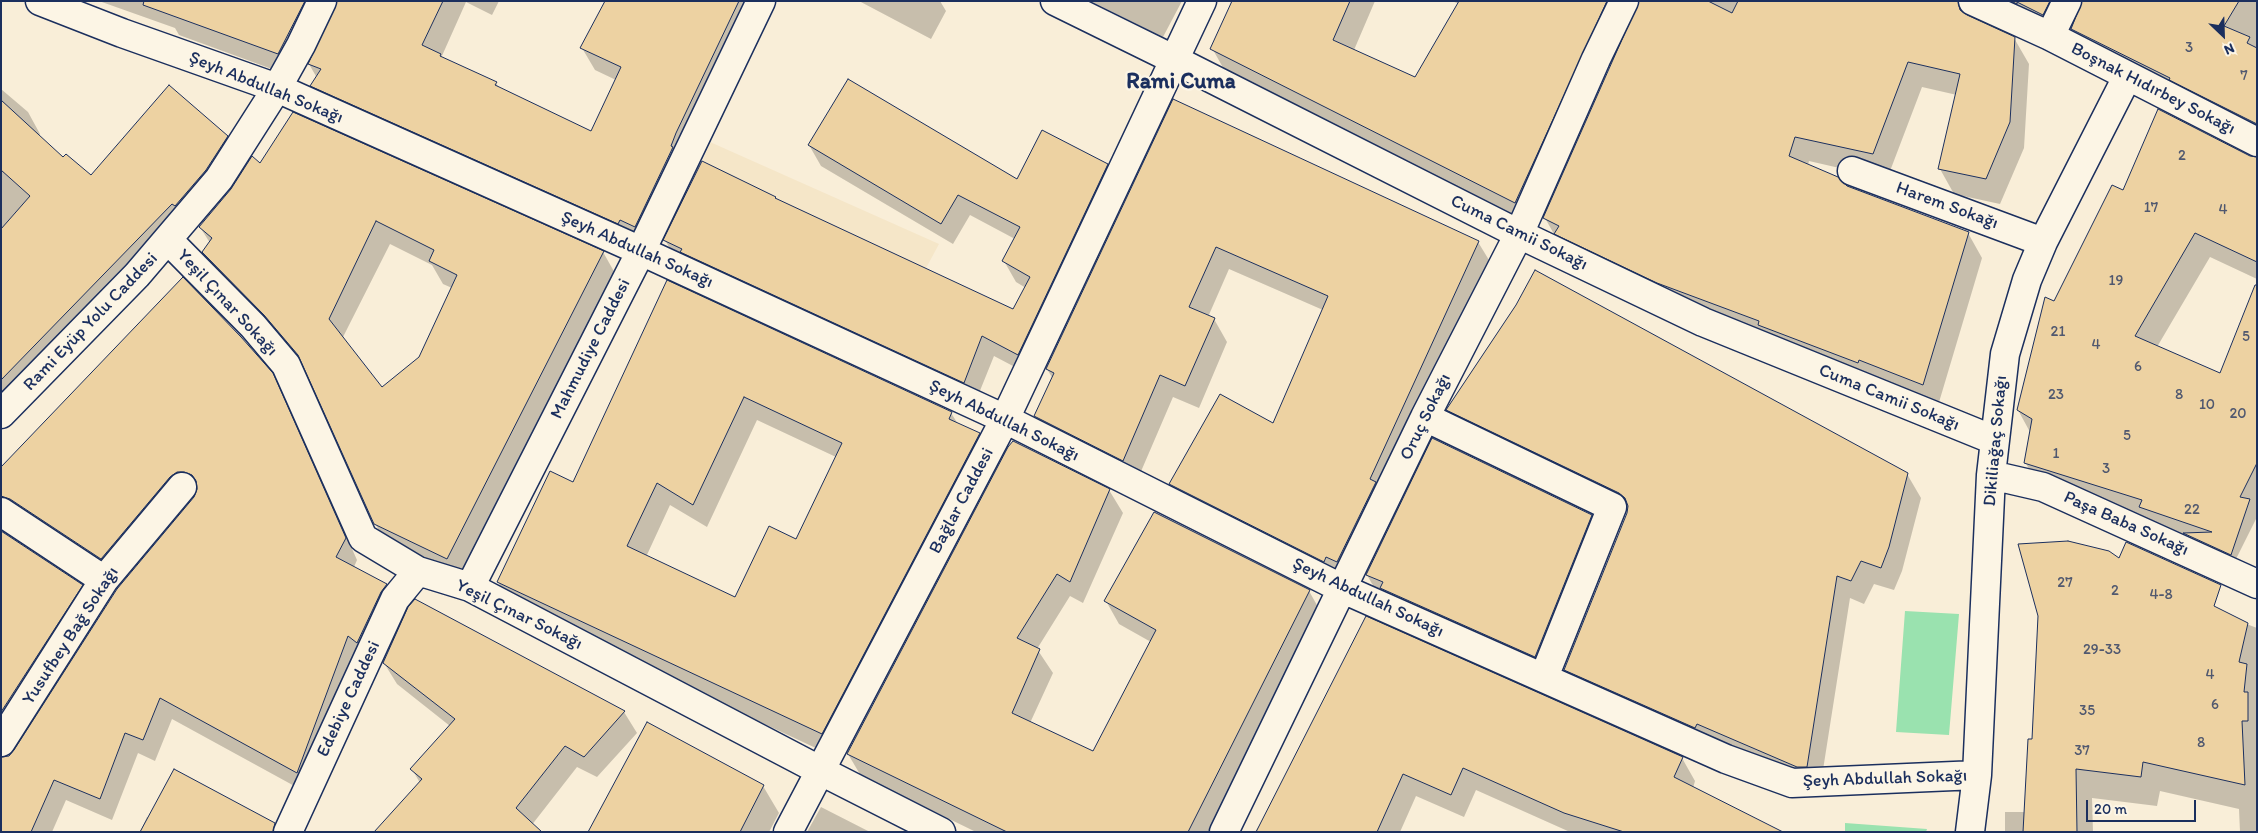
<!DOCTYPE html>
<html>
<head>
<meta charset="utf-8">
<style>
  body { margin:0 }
  #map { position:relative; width:2258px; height:833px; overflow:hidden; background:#f9eed8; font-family:Itim,sans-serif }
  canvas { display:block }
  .frame { position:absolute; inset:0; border:2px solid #1b2f5e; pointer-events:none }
  .north { position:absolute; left:2198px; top:10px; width:50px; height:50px; -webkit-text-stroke:4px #fcf5e5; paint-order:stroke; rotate:156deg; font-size:14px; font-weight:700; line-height:20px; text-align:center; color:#1b2f5e }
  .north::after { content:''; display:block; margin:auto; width:18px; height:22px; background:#1b2f5e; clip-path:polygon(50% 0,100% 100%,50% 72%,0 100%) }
  .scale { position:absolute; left:2086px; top:800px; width:110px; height:22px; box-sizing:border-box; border:2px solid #1b2f5e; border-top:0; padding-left:6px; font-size:15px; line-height:18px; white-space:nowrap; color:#1b2f5e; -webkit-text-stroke:4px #fcf5e5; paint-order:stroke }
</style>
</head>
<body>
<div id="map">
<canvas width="2258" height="833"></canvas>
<div class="frame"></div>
<div class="north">N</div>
<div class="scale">20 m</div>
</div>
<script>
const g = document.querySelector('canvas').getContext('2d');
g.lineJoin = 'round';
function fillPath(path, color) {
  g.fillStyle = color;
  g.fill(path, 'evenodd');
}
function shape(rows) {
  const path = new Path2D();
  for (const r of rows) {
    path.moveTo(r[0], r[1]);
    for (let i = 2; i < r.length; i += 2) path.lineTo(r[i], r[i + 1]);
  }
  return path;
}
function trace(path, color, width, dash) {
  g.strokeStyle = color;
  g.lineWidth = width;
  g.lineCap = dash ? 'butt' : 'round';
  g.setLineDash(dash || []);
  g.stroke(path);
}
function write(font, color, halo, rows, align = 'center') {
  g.font = font + ' Itim,sans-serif';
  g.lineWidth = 4.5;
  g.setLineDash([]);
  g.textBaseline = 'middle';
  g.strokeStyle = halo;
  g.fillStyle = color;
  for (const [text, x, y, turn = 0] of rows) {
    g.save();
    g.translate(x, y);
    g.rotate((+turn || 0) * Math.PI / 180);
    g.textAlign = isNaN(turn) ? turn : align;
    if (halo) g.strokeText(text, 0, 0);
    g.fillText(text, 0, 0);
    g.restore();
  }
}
const built = shape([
  [710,142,939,244,889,337,670,242]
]);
const green = shape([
  [1905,611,1959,614,1949,735,1896,732],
  [1845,823,1927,829,1926,832,1845,832]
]);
const shadow = shape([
  [99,1,499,1,492,15,466,2,441,58,496,83,499,88,592,133,616,80,595,70,582,48,607,1,763,1,648,249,325,108,312,86,317,78,309,64,334,8,291,76,179,35,175,28],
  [859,1,940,1,946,11,931,39],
  [1090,1,1182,1,1163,37],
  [1233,1,1375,1,1354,50,1416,78,1459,4,1452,1,2257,1,2257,141,2087,54,2072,29,2080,10,2072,13,2057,39,1979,13,1973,20,2014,38,2029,64,2024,148,2000,204,1954,194,1940,169,1957,95,1922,87,1887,179,1809,161,1808,165,1846,187,1968,233,1982,258,1937,409,1874,384,1559,243,1545,218,1639,10,1630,13,1530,227,1226,73,1212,48],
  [1,89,28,112,40,134,39,136,64,159,91,177,227,137,240,159,1,415],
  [1174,101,1478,242,1492,265,1351,584,1184,507,1171,484,1274,425,1323,310,1229,269,1208,317,1214,319,1227,342,1199,408,1173,397,1136,483,1049,439,1036,416,1053,379,1047,369],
  [809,145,1017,181,1107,164,1119,185,1030,375,994,356,975,403,677,261,665,240,775,198,776,200,1014,310,1026,288,1016,282,1004,261,1015,239,970,215,953,244,821,166],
  [2250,157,2257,159,2257,279,2210,257,2157,347,2221,375,2257,320,2257,517,2236,559,2155,532,2040,487,2025,462,2030,432,2018,410,2054,303,2124,192],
  [260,165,603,252,616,275,460,581,388,547,375,523,308,373,279,338,217,275,203,252,210,243,200,227],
  [390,244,432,265,443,284,452,288,420,358,382,389,343,337],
  [668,282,951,413,958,424,979,434,992,458,835,757,512,606,498,582,574,484],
  [757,420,836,457,797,541,736,598,646,557,670,505,707,527],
  [272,374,284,396,357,560,354,567,386,585,399,606,309,794,172,719,155,761,138,753,112,820,66,800,52,832,1,832,9,757,197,493,190,493,114,580,1,524,1,469],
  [1448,410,1907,474,1921,498,1902,571,1894,590,1874,584,1864,604,1850,598,1820,789,1578,693,1565,670,1628,513,1461,433],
  [1013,442,1109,490,1123,513,1083,603,1070,596,1037,649,1053,673,1030,723,1093,753,1151,642,1119,624,1106,601,1309,591,1322,614,1212,832,976,832,861,776,848,754],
  [1591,516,1603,537,1547,677,1379,596,1367,575],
  [1,532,82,585,94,607,1,753],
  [416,601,624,712,637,733,597,777,577,767,531,826,420,783,412,769,450,726,397,684,384,663],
  [2215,612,2257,628,2257,832,2240,832,2239,809,2160,791,2157,806,2092,798,2093,832,2005,832,2005,812,2025,812,2033,741],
  [1328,692,1682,758,1695,781,1693,788,1753,832,1570,832,1476,790,1464,817,1416,796,1400,832,1255,832,1267,813],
  [763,786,779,813,769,832,589,832],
  [821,807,870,832,807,832],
  [147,817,274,824,278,832,140,832]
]);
const building = shape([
  [144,1,305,1,278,54,143,5,144,1],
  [337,1,443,1,422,45,441,54,440,56,497,82,495,85,591,131,621,67,580,48,605,1,739,1,676,133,671,146,673,147,635,227,620,220,618,224,310,86,321,69,308,64,337,1],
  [1232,1,1350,1,1333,40,1415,77,1459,1,1607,1,1515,203,1210,49,1232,1],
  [1639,1,1708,1,1732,13,1738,1,1958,1,1960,10,1967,15,2015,37,2010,122,1986,179,1938,169,1960,74,1908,62,1873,154,1795,137,1789,156,1838,177,1847,186,1969,232,1923,385,1859,360,1858,363,1758,325,1759,321,1657,283,1554,234,1559,226,1543,218,1639,1],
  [2011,1,2050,1,2043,15,2017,2,2017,4,2011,1],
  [2082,1,2239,1,2224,26,2250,37,2247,43,2257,48,2257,124,2169,80,2170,78,2071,29,2082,1],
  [848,79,1017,179,1042,130,1108,164,1018,355,982,336,964,383,680,252,682,249,663,240,702,161,776,197,775,198,1013,309,1030,277,1002,261,1020,227,958,195,941,224,808,145,848,79],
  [169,85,228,136,206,170,175,206,172,204,1,380,1,229,30,196,1,170,1,100,63,157,66,154,91,175,169,85],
  [1173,99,1479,241,1370,479,1376,482,1337,562,1326,557,1324,562,1169,484,1220,394,1273,423,1328,296,1216,247,1189,307,1215,318,1185,386,1160,375,1123,461,1034,416,1054,373,1046,369,1173,99],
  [2158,109,2250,156,2257,157,2257,262,2195,233,2135,336,2220,373,2255,285,2257,285,2257,463,2240,497,2250,499,2231,555,2183,533,2212,532,2139,507,2142,500,2024,463,2032,419,2017,410,2045,297,2054,301,2112,185,2123,190,2158,109],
  [293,112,604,251,447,559,374,524,298,355,264,315,202,252,212,238,199,227,231,189,252,156,260,163,293,112],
  [376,221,434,250,429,261,457,275,419,357,382,387,329,319,376,221],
  [1535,270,1908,473,1889,547,1881,568,1861,561,1851,581,1837,576,1807,767,1797,767,1697,724,1695,728,1564,670,1627,513,1628,506,1625,498,1619,493,1446,410,1516,305,1535,270],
  [183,277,241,337,273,373,346,538,336,557,387,584,381,592,357,643,348,636,297,773,160,698,143,740,125,733,100,799,54,780,31,832,1,832,1,757,9,756,14,750,117,589,194,497,197,489,196,481,192,475,184,472,177,472,170,477,101,559,10,499,1,496,1,467,183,277],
  [667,280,952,412,949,419,980,433,822,734,497,582,550,471,573,482,667,280],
  [744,397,842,443,796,539,769,526,735,597,627,546,657,483,693,505,744,397],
  [1432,438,1592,515,1535,657,1380,588,1383,582,1366,575,1432,438],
  [1013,441,1110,489,1070,582,1057,574,1017,638,1040,649,1012,713,1093,751,1156,630,1104,601,1154,512,1310,590,1188,832,1007,832,847,754,1008,447,1013,441],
  [1,531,83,585,1,712,1,531],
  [2068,541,2109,551,2119,558,2126,542,2221,585,2214,606,2248,623,2239,662,2247,664,2244,692,2248,692,2248,721,2242,721,2245,785,2143,762,2141,777,2076,769,2077,832,2023,832,2028,739,2032,739,2038,616,2018,544,2068,541],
  [415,599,625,711,584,757,565,746,516,808,542,832,374,832,422,779,410,769,455,719,383,663,408,607,415,599],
  [1366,616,1683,757,1674,777,1783,832,1624,832,1564,813,1463,768,1451,795,1403,774,1377,832,1256,832,1366,616],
  [647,722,764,785,740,832,588,832,647,722],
  [174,769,275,823,273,832,140,832,174,769]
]);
const street = shape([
  [40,1,122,33,277,88,641,251,1005,419,1343,589,1726,759,1792,783,1977,775],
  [1055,1,1175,60,1519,234,1703,322,1994,440],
  [1973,1,2050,36,2257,142],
  [2050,36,2067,1],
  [1852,171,2043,242],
  [169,241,253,326,286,365,363,538,418,571,470,587,821,771,941,832],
  [1,414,137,275,219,179,277,88,301,45,322,1],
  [1425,417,1612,507,1544,677],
  [1991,475,2043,487,2257,584],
  [1,512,104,580],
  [470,587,641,251,761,1],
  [1,742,104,580,182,487],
  [288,832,395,599,418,571],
  [788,832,1005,419,1202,1],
  [1224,832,1425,417,1519,234,1596,59,1624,1],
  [1970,832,1977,775,1991,475,2005,354,2027,280,2043,242,2127,77]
]);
const numberNames = [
  ["3",2189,48],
  ["7",2244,76],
  ["2",2182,156],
  ["17",2151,208],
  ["4",2223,210],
  ["19",2116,281],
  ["21",2058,332],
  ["5",2246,337],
  ["4",2096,345],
  ["6",2138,367],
  ["23",2056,395],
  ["8",2179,395],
  ["10",2207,405],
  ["20",2238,414],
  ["5",2127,436],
  ["1",2056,454],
  ["3",2106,469],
  ["22",2192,510],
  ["27",2065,583],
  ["2",2115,591],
  ["4-8",2161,595],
  ["29-33",2102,650],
  ["4",2210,675],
  ["6",2215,705],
  ["35",2087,711],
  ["8",2201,743],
  ["37",2082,751]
];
const streetNames = [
  ["Şeyh Abdullah Sokağı",266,88,22],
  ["Boşnak Hıdırbey Sokağı",2153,89,27],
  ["Harem Sokağı",1947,206,20],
  ["Cuma Camii Sokağı",1519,233,26],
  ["Şeyh Abdullah Sokağı",637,250,24],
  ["Yeşil Çınar Sokağı",227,303,47],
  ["Rami Eyüp Yolu Caddesi",91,322,-46],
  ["Mahmudiye Caddesi",591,349,-63],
  ["Cuma Camii Sokağı",1889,398,22],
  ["Oruç Sokağı",1426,417,-64],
  ["Şeyh Abdullah Sokağı",1004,421,26],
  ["Dikiliağaç Sokağı",1996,441,-85],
  ["Bağlar Caddesi",962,501,-62],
  ["Paşa Baba Sokağı",2126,524,24],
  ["Şeyh Abdullah Sokağı",1368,598,25],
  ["Yeşil Çınar Sokağı",519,615,26],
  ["Yusufbey Bağ Sokağı",71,636,-57],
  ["Edebiye Caddesi",349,699,-65],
  ["Şeyh Abdullah Sokağı",1885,779,-2]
];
const districtNames = [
  ["Rami Cuma",1181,82]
];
fillPath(built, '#f5e6c8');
fillPath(green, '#9ae2af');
fillPath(shadow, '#0003');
fillPath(building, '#edd2a2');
trace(building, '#1b2f5e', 1);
trace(street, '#1b2f5e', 31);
trace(street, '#fcf5e5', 28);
write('15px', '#50586f', null, numberNames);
write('18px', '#1b2f5e', '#fcf5e5', streetNames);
write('bold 22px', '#1b2f5e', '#fcf5e5', districtNames);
</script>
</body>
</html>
